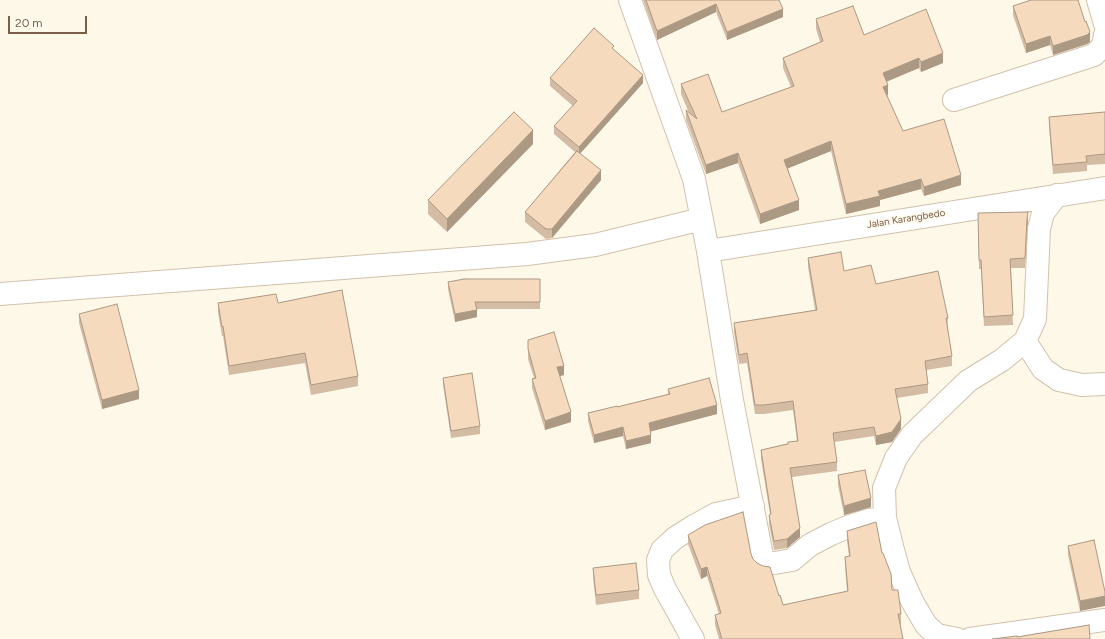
<!DOCTYPE html>
<html>
<head>
<meta charset="utf-8">
<style>
  body { margin:0 }
  #map { position:relative; width:1105px; height:639px; overflow:hidden; background:#fef8e8; font-family:Figtree,sans-serif }
  canvas { display:block }
  .scale { position:absolute; left:8px; top:16px; width:79px; height:18px; box-sizing:border-box; border:2px solid #7b6049; border-top:0; padding-left:5px; font-size:12px; line-height:14px; white-space:nowrap; color:#7b6049; -webkit-text-stroke:3px #fffbf0; paint-order:stroke }
</style>
</head>
<body>
<div id="map">
<canvas width="1105" height="639"></canvas>
<div class="scale">20 m</div>
</div>
<script>
const g = document.querySelector('canvas').getContext('2d');
g.lineJoin = 'round';
function shape(rows) {
  const path = new Path2D();
  for (const r of rows) {
    path.moveTo(r[0], r[1]);
    for (let i = 2; i < r.length; i += 2) path.lineTo(r[i], r[i + 1]);
  }
  return path;
}
function trace(path, color, width, dash) {
  g.strokeStyle = color;
  g.lineWidth = width;
  g.lineCap = dash ? 'butt' : 'round';
  g.setLineDash(dash || []);
  g.stroke(path);
}
function fillPath(path, color) {
  g.fillStyle = color;
  g.fill(path, 'evenodd');
}
function write(font, color, halo, rows, align = 'center') {
  g.font = font + ' Figtree,sans-serif';
  g.lineWidth = 3.5;
  g.setLineDash([]);
  g.textBaseline = 'middle';
  g.strokeStyle = halo;
  g.fillStyle = color;
  for (const [text, x, y, turn = 0] of rows) {
    g.save();
    g.translate(x, y);
    g.rotate((+turn || 0) * Math.PI / 180);
    g.textAlign = isNaN(turn) ? turn : align;
    if (halo) g.strokeText(text, 0, 0);
    g.fillText(text, 0, 0);
    g.restore();
  }
}
const minor = shape([
  [630,0,694,179,708,251,732,400,763,561,769,564,792,560,810,545,831,534,850,526,869,520,885,518],
  [1098,0,1105,24],
  [954,100,1094,55,1103,46,1105,35],
  [708,251,1105,188],
  [0,294,527,254,595,245,702,219],
  [1025,341,1043,369,1059,380,1082,385,1105,384],
  [693,639,665,589,659,575,658,560,662,550,675,538,694,526,716,514,753,506],
  [957,639,937,635,926,625,912,601,899,572,893,550,885,518,884,488,896,458,912,435,968,381,1002,360,1025,341,1035,319,1039,229,1043,213,1057,195],
  [970,639,1105,620]
]);
const wall = shape([
  [643,0,779,0,783,17,727,40,716,12,657,40],
  [1013,6,1090,42,1087,44,1053,55,1050,45,1026,53,1013,15],
  [816,19,943,63,921,72,919,68,886,82,888,95,887,96,903,131,961,185,924,196,921,189,880,200,880,206,846,214,831,151,788,168,799,210,760,224,738,163,706,174,686,120,686,110,689,113,681,94,681,84,722,112,791,87,783,68,783,58,820,42,816,29],
  [614,50,643,83,580,153,601,180,552,238,546,239,525,222,525,212,575,152,554,134,554,126,573,106,550,86,550,78],
  [1105,112,1105,164,1087,165,1087,171,1053,174,1049,127,1049,117],
  [533,144,447,232,428,214,428,200],
  [978,213,1028,221,1027,228,1025,268,1011,268,1013,325,984,326,981,269,979,269],
  [808,258,844,271,876,284,948,318,947,328,952,356,952,366,926,370,928,384,928,393,897,398,901,429,892,442,876,445,874,436,834,442,837,462,837,471,792,477,800,537,787,548,774,550,769,524,769,515,770,514,761,459,761,450,797,441,793,410,764,414,755,414,747,363,739,364,734,332,734,323,815,310,808,267],
  [540,279,540,309,477,309,477,317,455,322,448,289,448,282],
  [218,303,278,303,358,376,358,386,311,395,305,363,229,375,223,336,222,336,218,312],
  [79,314,139,399,102,409,79,323],
  [528,340,564,375,560,376,571,422,545,430,532,388,532,379,534,378,528,359],
  [443,378,480,426,480,434,451,438,443,385],
  [668,389,717,414,651,431,651,443,626,449,623,436,594,443,588,421,588,413,617,407,668,394],
  [838,475,871,507,844,515,838,485],
  [847,531,882,553,892,590,901,614,901,624,900,624,903,639,719,639,715,625,715,615,719,614,707,576,701,579,688,544,688,535,751,554,753,559,779,596,783,605,847,591,845,566,845,557,849,556,847,541],
  [1094,540,1080,611,1068,555,1068,546],
  [593,568,639,590,639,599,596,605,593,577]
]);
const shadedWall = shape([
  [716,4,716,12,657,40,657,31],
  [783,9,783,17,727,40,727,32],
  [1090,32,1090,42,1087,44,1053,55,1053,46],
  [1050,36,1050,45,1026,53,1026,44],
  [943,53,943,63,921,72,921,62],
  [919,58,919,68,883,83,883,73],
  [643,75,643,83,579,155,579,147],
  [888,85,888,95,883,97,883,87],
  [533,130,533,144,447,232,447,219],
  [831,141,831,151,784,170,784,160],
  [738,153,738,163,706,174,706,165],
  [601,170,601,180,552,238,552,229],
  [961,175,961,185,924,196,924,187],
  [921,179,921,189,880,200,880,206,846,214,846,204,878,191],
  [799,200,799,210,760,224,760,214],
  [1028,212,1028,221,1027,228,1025,268,1027,219],
  [477,310,477,317,455,322,455,314],
  [564,366,564,375,557,377,557,367],
  [139,390,139,399,102,409,102,400],
  [717,405,717,414,649,432,649,423],
  [571,412,571,422,545,430,545,421],
  [901,419,901,429,892,442,876,445,876,436],
  [623,427,623,436,594,443,594,435],
  [651,435,651,443,626,449,626,441],
  [871,498,871,507,844,515,844,506],
  [800,528,800,537,787,548,787,539],
  [707,567,707,576,701,579,701,569],
  [1105,596,1105,606,1080,611,1080,601]
]);
const building = shape([
  [646,0,779,0,783,9,727,32,716,4,657,31,646,0],
  [1031,0,1078,0,1085,22,1086,21,1090,32,1087,35,1053,46,1050,36,1026,44,1013,6,1031,0],
  [853,6,864,35,926,9,943,53,921,62,919,58,883,73,888,85,883,87,903,131,944,119,961,175,924,187,921,179,878,191,880,196,846,204,831,141,784,160,799,200,760,214,738,153,706,165,686,110,697,119,681,84,708,74,722,112,794,86,783,58,823,41,816,19,853,6],
  [594,28,614,46,612,48,643,75,579,147,554,126,577,101,550,78,594,28],
  [514,112,533,130,447,219,428,200,514,112],
  [1105,112,1105,154,1086,156,1087,162,1053,165,1049,117,1105,112],
  [577,151,601,170,552,229,546,229,525,212,577,151],
  [1028,212,1027,219,1025,258,1010,259,1013,315,984,317,981,260,979,260,978,213,1028,212],
  [841,252,844,271,871,265,876,284,938,271,948,318,946,318,952,356,925,361,928,384,895,389,901,419,892,432,876,436,874,427,833,433,837,462,790,468,800,528,787,539,774,541,769,515,771,514,761,450,788,444,788,442,798,441,793,401,764,405,755,405,747,353,739,355,734,323,817,310,808,258,841,252],
  [464,279,540,279,540,302,475,302,477,310,455,314,448,282,464,279],
  [342,290,358,376,311,385,305,353,229,366,223,326,222,327,218,303,276,294,278,303,342,290],
  [117,304,139,390,102,400,79,314,117,304],
  [554,332,564,366,557,367,571,412,545,421,532,379,536,378,528,349,528,340,554,332],
  [472,373,480,426,451,431,443,378,472,373],
  [709,378,717,405,649,423,651,435,626,441,623,427,594,435,588,413,617,406,617,407,670,394,668,389,709,378],
  [865,470,871,498,844,506,838,475,865,470],
  [743,512,751,554,753,559,757,563,763,566,770,567,779,596,780,595,783,605,848,591,845,557,850,556,847,531,876,522,882,553,883,553,891,574,892,590,898,590,901,614,898,614,903,639,722,639,715,615,721,613,707,567,701,569,688,535,705,525,743,512],
  [1094,540,1105,592,1105,596,1080,601,1068,546,1094,540],
  [636,563,639,590,596,595,593,568,636,563],
  [1089,625,1090,639,992,639,1017,636,1017,637,1089,625]
]);
const streetNames = [
  ["Jalan Karangbedo",906,219,-9]
];
trace(minor, '#d2c1ac', 24);
trace(minor, '#fff', 22);
fillPath(wall, '#d4bba3');
fillPath(shadedWall, '#ac9984');
fillPath(building, '#f6dabd');
trace(building, '#ac9984', 1);
write('10px', '#7b6049', '#fffbf0', streetNames);
</script>
</body>
</html>
